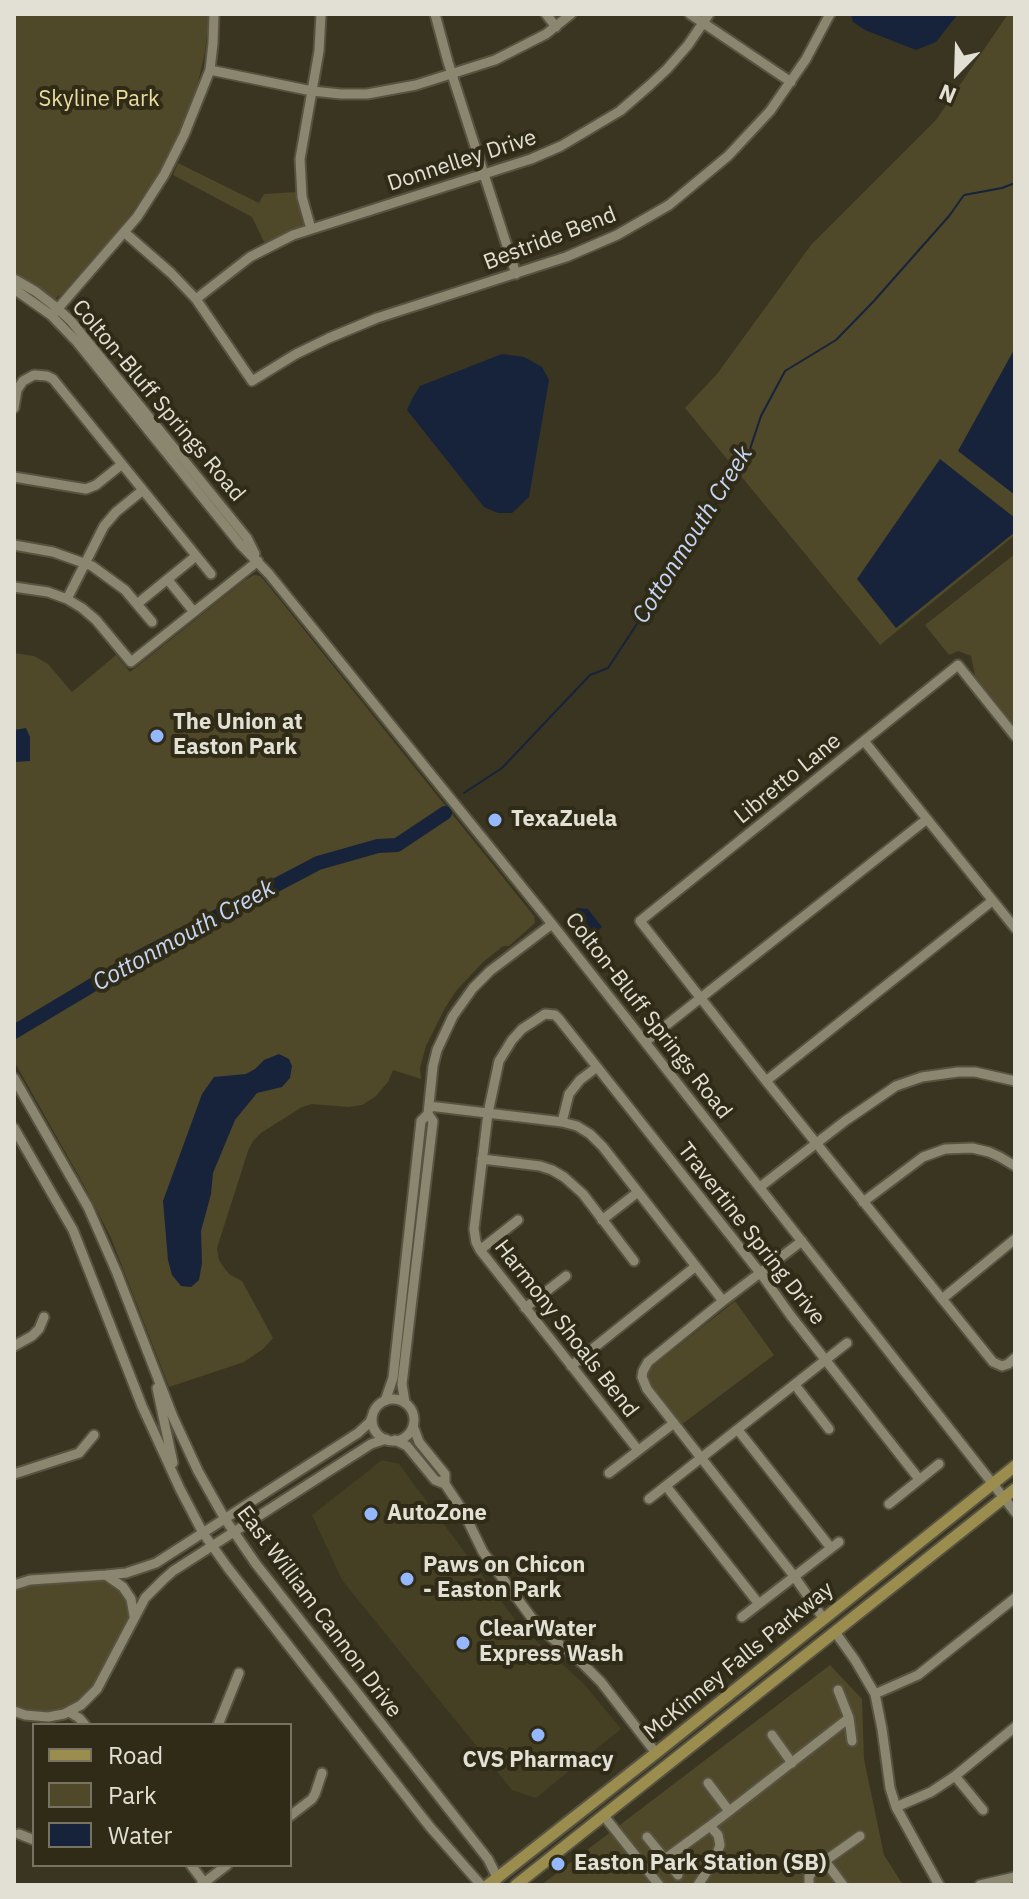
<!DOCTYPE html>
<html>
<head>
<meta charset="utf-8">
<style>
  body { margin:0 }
  #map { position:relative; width:1029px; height:1899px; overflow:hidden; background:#393521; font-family:"IBM Plex Sans",sans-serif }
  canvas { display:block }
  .frame { position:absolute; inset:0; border:16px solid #e2e0d4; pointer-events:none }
  .legend { position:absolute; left:32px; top:1723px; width:260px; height:144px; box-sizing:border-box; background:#2f2b17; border:2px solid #777363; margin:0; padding:10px 14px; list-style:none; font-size:24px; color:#e2e0d4 }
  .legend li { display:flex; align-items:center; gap:16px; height:40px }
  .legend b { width:40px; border:2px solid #777363 }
  .north { position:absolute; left:917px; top:32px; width:80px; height:80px; -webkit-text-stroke:6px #2f2b17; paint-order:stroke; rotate:203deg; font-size:22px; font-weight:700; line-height:32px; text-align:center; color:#e2e0d4 }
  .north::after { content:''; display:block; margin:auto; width:28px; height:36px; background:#e2e0d4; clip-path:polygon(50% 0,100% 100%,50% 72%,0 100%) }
</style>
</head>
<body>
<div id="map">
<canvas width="1029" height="1899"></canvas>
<div class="frame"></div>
<ul class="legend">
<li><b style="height:10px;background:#9a8d4d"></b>Road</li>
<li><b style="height:22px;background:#4f4829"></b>Park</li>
<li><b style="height:22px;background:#17233b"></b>Water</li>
</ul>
<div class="north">N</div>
</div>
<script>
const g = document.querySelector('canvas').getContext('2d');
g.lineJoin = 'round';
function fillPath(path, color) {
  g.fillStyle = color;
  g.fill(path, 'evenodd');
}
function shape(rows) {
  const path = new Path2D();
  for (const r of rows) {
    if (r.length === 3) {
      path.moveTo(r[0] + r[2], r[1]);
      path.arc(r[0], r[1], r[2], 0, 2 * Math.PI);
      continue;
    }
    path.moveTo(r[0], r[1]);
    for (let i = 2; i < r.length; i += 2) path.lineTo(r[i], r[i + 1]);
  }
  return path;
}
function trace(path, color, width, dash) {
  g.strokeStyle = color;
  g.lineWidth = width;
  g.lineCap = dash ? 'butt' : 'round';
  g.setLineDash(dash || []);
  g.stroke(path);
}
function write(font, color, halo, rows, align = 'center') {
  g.font = font + ' "IBM Plex Sans",sans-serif';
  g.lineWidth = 8;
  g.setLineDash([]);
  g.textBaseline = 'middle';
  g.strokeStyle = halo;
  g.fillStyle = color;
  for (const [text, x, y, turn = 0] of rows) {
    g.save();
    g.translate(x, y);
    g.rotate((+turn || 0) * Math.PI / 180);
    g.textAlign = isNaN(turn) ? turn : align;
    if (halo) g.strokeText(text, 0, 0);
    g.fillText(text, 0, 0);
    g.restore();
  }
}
const built = shape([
  [382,1460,399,1464,519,1625,584,1684,621,1729,536,1798,512,1790,342,1580,312,1515]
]);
const green = shape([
  [14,14,209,14,205,52,197,87,189,110,158,174,128,218,62,294,53,300,14,275],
  [1008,14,1015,14,1015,535,880,645,685,408,717,374,811,245,936,120],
  [178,163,259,203,264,194,296,192,304,224,298,228,264,242,252,217,173,175],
  [1015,554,1015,726,975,676,971,656,958,651,949,655,925,625],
  [254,575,260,576,264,580,534,916,535,923,509,946,503,946,482,963,456,991,445,1008,426,1046,420,1068,421,1079,393,1070,388,1082,376,1096,362,1105,348,1107,312,1104,302,1107,261,1133,253,1141,248,1151,217,1248,219,1260,225,1269,229,1274,242,1281,273,1338,263,1349,244,1362,169,1387,111,1238,86,1189,14,1061,14,653,34,656,48,664,72,692,116,655,130,672,245,580],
  [735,1301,774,1355,681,1425,651,1387,647,1379,648,1370],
  [75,1579,102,1579,115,1583,123,1591,129,1603,130,1619,97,1681,88,1694,81,1701,59,1712,40,1713,18,1709,14,1707,14,1590,28,1586],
  [830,1665,862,1699,864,1759,884,1855,903,1885,541,1885]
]);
const water = shape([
  [851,14,958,14,936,42,916,50,865,30,853,22],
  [1015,348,1015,495,958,451],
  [502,354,524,357,542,367,549,380,529,497,512,513,498,513,484,507,407,410,413,397,420,386],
  [940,459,1015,518,1015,532,896,628,857,579],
  [26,728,30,737,30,761,14,762,14,730],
  [577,908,588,909,602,927,591,936,572,913],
  [279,1054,289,1059,292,1066,290,1078,282,1087,257,1093,235,1120,213,1173,211,1194,201,1231,202,1263,199,1280,191,1287,181,1286,172,1275,168,1260,163,1201,202,1094,214,1077,246,1074,255,1069,264,1060]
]);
const stream = shape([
  [464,793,502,768,590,675,608,668,748,455,761,416,785,371,836,340,873,302,949,216,964,195,1002,188,1015,183]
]);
const river = shape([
  [14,1032,136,959,318,863,378,846,397,845,445,813]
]);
const minor = shape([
  [435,14,448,62,516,274],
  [546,14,556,27],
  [690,14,791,82],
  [210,70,312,91,341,94,367,94,416,85,495,60,546,34,571,14],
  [311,229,302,197,300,159,319,51,321,14],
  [124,232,171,273,196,299,252,381,296,354,329,338,377,318,566,257,617,235,669,205,728,156,770,111,806,59,830,14],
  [14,279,35,291,57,308,71,321,247,538,255,554],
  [14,289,51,315,77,342,240,544,269,574,552,924,1015,1512],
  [196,299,250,257,293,235,531,159,561,146,620,111,650,85,667,69,688,45,709,14],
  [54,313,137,217,164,175,184,135,210,70,213,43,214,14],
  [14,408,17,390,23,381,34,375,47,376,53,379,211,574],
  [14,477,86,489,96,485,121,465],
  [14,545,53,552,92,566,125,590,152,622],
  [168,580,194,612],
  [14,587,48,592,67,599,82,608,96,620,131,662,258,561],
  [67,599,104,526,116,512,143,490],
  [137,604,196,556],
  [1015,736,958,665,640,921,766,1081,993,1362,1002,1366,1008,1364,1015,1358],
  [864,741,1015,928],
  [645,1042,927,819],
  [14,1078,88,1207,117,1273,173,1417,198,1471,225,1519,256,1564,488,1859,497,1877,496,1882],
  [766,1081,992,901],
  [429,1106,562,1122,577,1126,590,1134,603,1147,723,1301],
  [562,1122,569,1094,580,1080,597,1067],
  [14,1128,73,1230,142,1406,180,1489,203,1533,228,1568,376,1758,430,1827,481,1885],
  [482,1159,540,1166,552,1170,564,1177,583,1194,634,1261],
  [760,1187,845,1121,896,1086,922,1077,958,1072,975,1072,1015,1081],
  [863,1202,923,1157,945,1149,972,1148,989,1152,1000,1157,1015,1166],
  [602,1220,638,1192],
  [802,1241,723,1301,648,1362,643,1371,642,1377,647,1389,794,1576,823,1618],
  [480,1250,518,1220],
  [942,1299,1015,1239],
  [525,1308,566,1276],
  [14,1346,32,1336,39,1329,44,1317],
  [571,1366,696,1266],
  [795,1385,829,1429],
  [157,1388,173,1463],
  [393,1420,21],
  [385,1401,393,1378,421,1121,428,1114,433,1066,437,1050,453,1016,473,988,490,971,552,924],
  [405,1403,402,1384,433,1121,428,1114],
  [413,1426,419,1442,445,1474,445,1484],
  [738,1430,831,1548],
  [395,1440,407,1446,435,1480,445,1484,463,1511,483,1552,531,1617,546,1633,582,1663,601,1682,656,1753],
  [638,1450,480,1250,476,1242,474,1229,488,1113,499,1061,512,1040,522,1029,545,1014,555,1015,559,1019,761,1274,791,1316,919,1479],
  [609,1473,674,1423],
  [14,1474,79,1453,94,1435],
  [666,1486,759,1604],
  [649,1499,847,1343],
  [889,1504,939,1464],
  [106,1575,126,1573,156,1563,358,1433,370,1422,372,1417],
  [14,1585,30,1580,106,1575,123,1587,131,1599,134,1616],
  [742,1617,839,1542],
  [835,1632,855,1660,875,1694,882,1729,890,1788,896,1807,939,1885],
  [875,1694,918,1675,1015,1598],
  [14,1711,25,1715,48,1717,64,1714,81,1705,97,1689,145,1598,163,1580,173,1571,371,1444,386,1439],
  [69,1712,79,1718,85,1725],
  [849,1718,852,1741],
  [218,1725,239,1673],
  [772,1735,792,1763],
  [955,1776,983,1810],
  [708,1783,729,1811],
  [896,1807,931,1792,955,1776,1015,1727],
  [290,1816,312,1799,315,1794,322,1773],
  [604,1816,659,1885],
  [19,1834,34,1840],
  [647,1837,678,1875],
  [665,1859,710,1826],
  [825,1861,843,1885],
  [191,1865,206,1885],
  [201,1885,227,1865],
  [698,1885,715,1859,720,1845,718,1835,710,1826,849,1718,838,1690],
  [809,1885,809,1876,819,1865,860,1836],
  [980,1885,1015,1877]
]);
const major = shape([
  [488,1885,656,1753,1015,1466],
  [516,1885,1015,1489]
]);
const markers = [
  [157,736,8,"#94b7fd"],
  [495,820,8,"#94b7fd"],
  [371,1514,8,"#94b7fd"],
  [407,1579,8,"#94b7fd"],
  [463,1643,8,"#94b7fd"],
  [538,1735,8,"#94b7fd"],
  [558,1864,8,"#94b7fd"]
];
const parkNames = [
  ["Skyline Park",99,100]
];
const streetNames = [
  ["Donnelley Drive",462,161,-18],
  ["Bestride Bend",550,239,-21],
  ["Colton-Bluff Springs Road",158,401,50],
  ["Libretto Lane",788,779,-39],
  ["Colton-Bluff Springs Road",648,1016,52],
  ["Travertine Spring Drive",751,1234,52],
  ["Harmony Shoals Bend",566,1329,52],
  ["East William Cannon Drive",319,1612,53],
  ["McKinney Falls Parkway",739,1661,-39]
];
const poiNames = [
  ["The Union at",173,723],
  ["Easton Park",173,748],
  ["TexaZuela",511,820],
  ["AutoZone",387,1514],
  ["Paws on Chicon",423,1566],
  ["- Easton Park",423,1591],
  ["ClearWater",479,1630],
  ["Express Wash",479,1655],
  ["CVS Pharmacy",538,1761,"center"],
  ["Easton Park Station (SB)",574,1864]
];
const waterNames = [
  ["Cottonmouth Creek",693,535,-58],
  ["Cottonmouth Creek",184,936,-29]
];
fillPath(built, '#453f24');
fillPath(green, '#4f4829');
fillPath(water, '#17233b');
trace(stream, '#17233b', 2);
trace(river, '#17233b', 14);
trace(minor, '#575342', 13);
trace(major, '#575342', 15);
trace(minor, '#8a866f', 9);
trace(major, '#9a8d4d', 11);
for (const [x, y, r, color] of markers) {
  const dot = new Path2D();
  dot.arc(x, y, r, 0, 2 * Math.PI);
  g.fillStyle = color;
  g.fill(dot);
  trace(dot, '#2f2b17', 3);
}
write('22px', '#ebdda1', '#2f2b17', parkNames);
write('22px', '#e2e0d4', '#2f2b17', streetNames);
write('bold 22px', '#e2e0d4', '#2f2b17', poiNames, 'left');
write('italic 24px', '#c6d6f6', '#2f2b17', waterNames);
</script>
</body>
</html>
